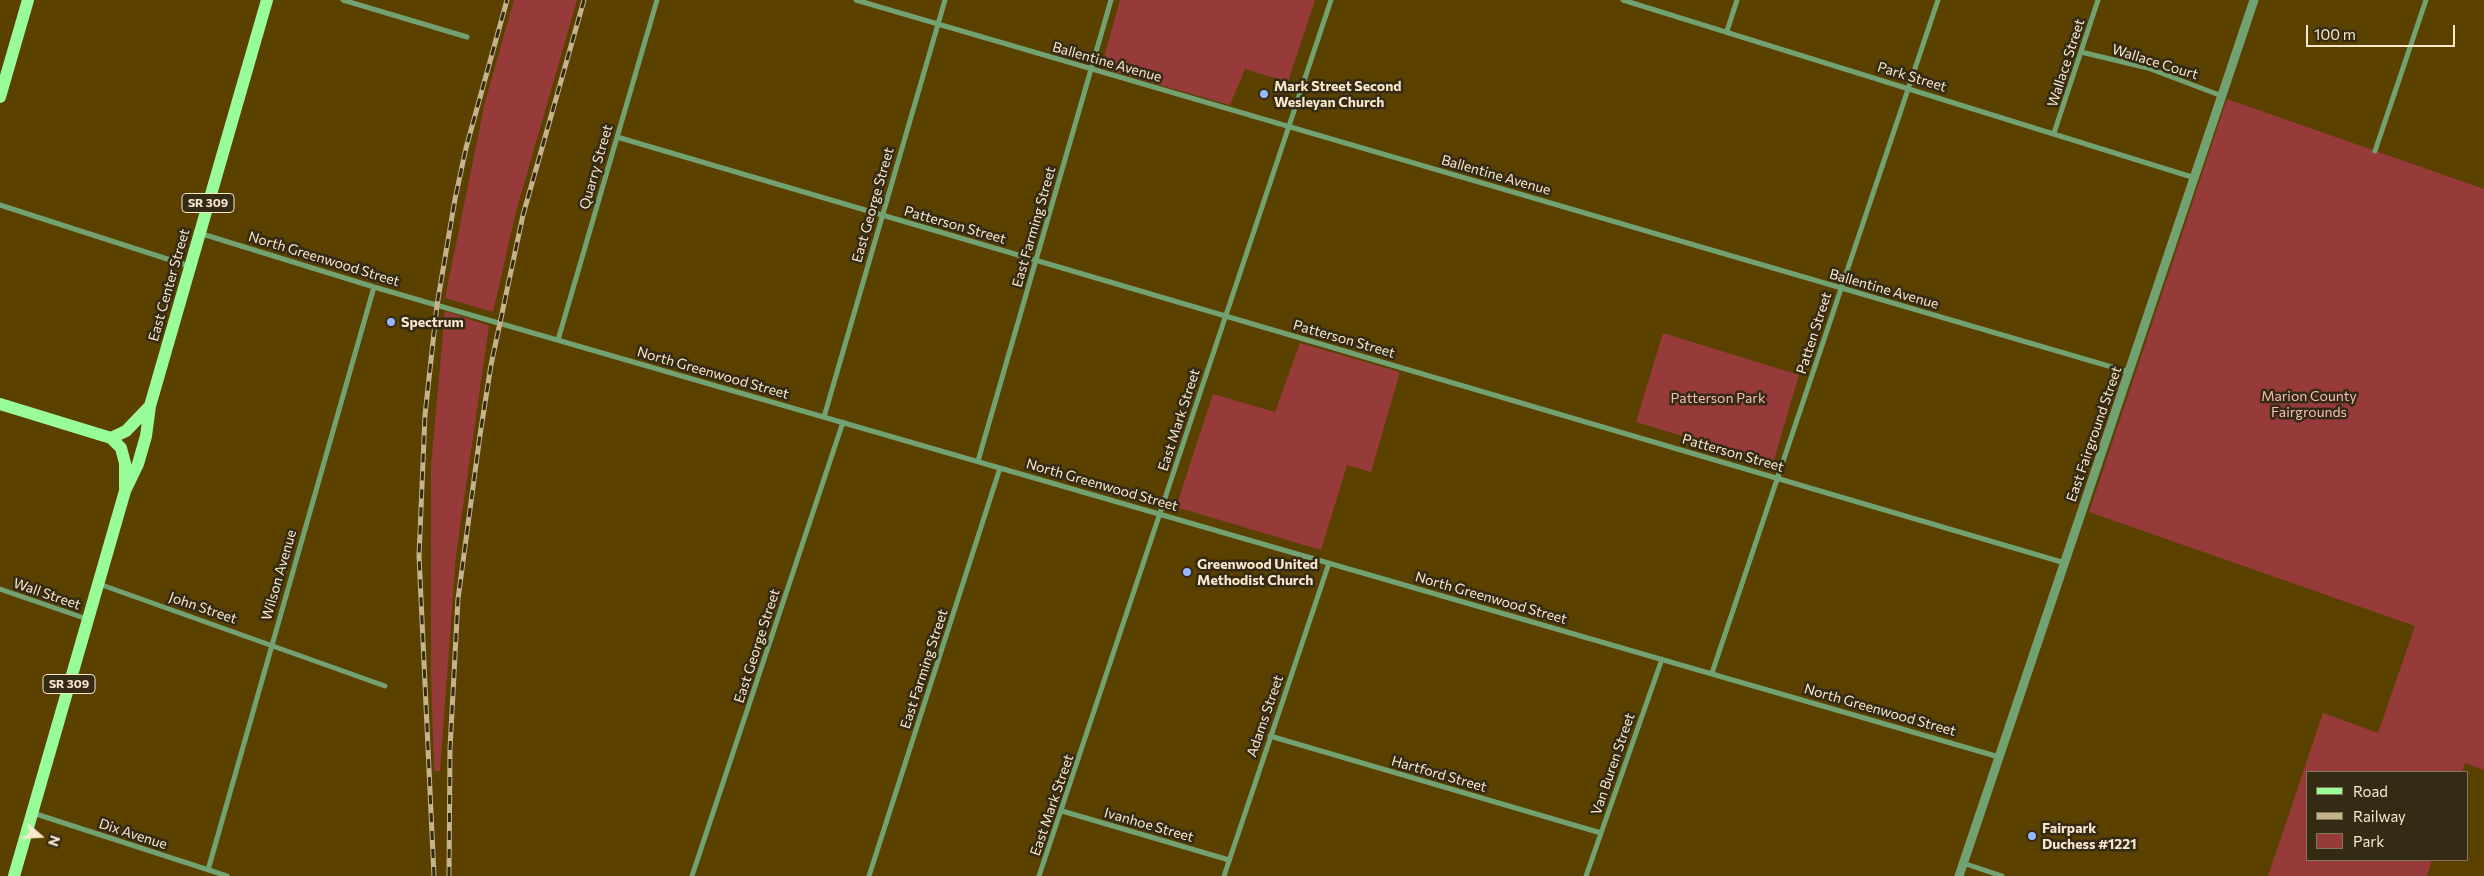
<!DOCTYPE html>
<html>
<head>
<meta charset="utf-8">
<style>
  body { margin:0 }
  #map { position:relative; width:2484px; height:876px; overflow:hidden; background:#5a4100; font-family:Commissioner,sans-serif }
  canvas { display:block }
  .legend { position:absolute; left:2306px; top:771px; width:162px; height:90px; box-sizing:border-box; background:#352a13; border:1px solid #83765d; margin:0; padding:6px 9px; list-style:none; font-size:15px; color:#f8e9cd }
  .legend li { display:flex; align-items:center; gap:10px; height:25px }
  .legend b { width:25px; border:1px solid #83765d }
  .north { position:absolute; left:15px; top:811px; width:50px; height:50px; -webkit-text-stroke:4px #352a13; paint-order:stroke; rotate:109deg; font-size:14px; font-weight:700; line-height:20px; text-align:center; color:#f8e9cd }
  .north::after { content:''; display:block; margin:auto; width:18px; height:22px; background:#f8e9cd; clip-path:polygon(50% 0,100% 100%,50% 72%,0 100%) }
  .scale { position:absolute; left:2306px; top:25px; width:149px; height:22px; box-sizing:border-box; border:2px solid #f8e9cd; border-top:0; padding-left:6px; font-size:15px; line-height:18px; white-space:nowrap; color:#f8e9cd; -webkit-text-stroke:4px #352a13; paint-order:stroke }
</style>
</head>
<body>
<div id="map">
<canvas width="2484" height="876"></canvas>
<ul class="legend">
<li><b style="height:6px;background:#98fd98"></b>Road</li>
<li><b style="height:6px;background:#c5b38b"></b>Railway</li>
<li><b style="height:14px;background:#963b39"></b>Park</li>
</ul>
<div class="north">N</div>
<div class="scale">100 m</div>
</div>
<script>
const g = document.querySelector('canvas').getContext('2d');
g.lineJoin = 'round';
function fillPath(path, color) {
  g.fillStyle = color;
  g.fill(path, 'evenodd');
}
function shape(rows) {
  const path = new Path2D();
  for (const r of rows) {
    path.moveTo(r[0], r[1]);
    for (let i = 2; i < r.length; i += 2) path.lineTo(r[i], r[i + 1]);
  }
  return path;
}
function trace(path, color, width, dash) {
  g.strokeStyle = color;
  g.lineWidth = width;
  g.lineCap = dash ? 'butt' : 'round';
  g.setLineDash(dash || []);
  g.stroke(path);
}
function write(font, color, halo, rows, align = 'center') {
  g.font = font + ' Commissioner,sans-serif';
  g.lineWidth = 5;
  g.setLineDash([]);
  g.textBaseline = 'middle';
  g.strokeStyle = halo;
  g.fillStyle = color;
  for (const [text, x, y, turn = 0] of rows) {
    g.save();
    g.translate(x, y);
    g.rotate((+turn || 0) * Math.PI / 180);
    g.textAlign = isNaN(turn) ? turn : align;
    if (halo) g.strokeText(text, 0, 0);
    g.fillText(text, 0, 0);
    g.restore();
  }
}
const green = shape([
  [514,0,577,0,516,212,493,312,445,298,485,102],
  [1120,0,1315,0,1288,82,1245,69,1230,105,1101,68],
  [2227,99,2484,189,2484,770,2465,763,2462,772,2308,772,2308,860,2432,860,2427,876,2268,876,2323,713,2378,733,2415,626,2089,512],
  [445,311,489,326,456,555,440,771,434,771,431,674,431,465],
  [1663,333,1799,375,1773,463,1636,422],
  [1300,343,1400,372,1371,472,1347,465,1321,550,1176,507,1213,394,1275,412]
]);
const minor = shape([
  [343,0,467,37],
  [856,0,2129,372],
  [1623,0,2195,178],
  [1727,31,1737,0],
  [2081,52,2148,68,2222,96],
  [2054,133,2098,0],
  [617,137,2065,563],
  [2375,151,2426,0],
  [0,205,189,266],
  [199,233,374,287,1999,757],
  [558,340,657,0],
  [824,417,945,0],
  [978,461,1111,0],
  [99,584,385,686],
  [0,589,87,619],
  [1712,673,1938,0],
  [1270,736,1601,833],
  [1062,811,1229,860],
  [33,813,227,876],
  [1963,863,2002,876],
  [208,870,374,287],
  [692,876,843,422],
  [869,876,1000,468],
  [1039,876,1331,0],
  [1224,876,1329,563],
  [1586,876,1662,659]
]);
const tertiary = shape([
  [1959,876,2254,0]
]);
const primary = shape([
  [0,97,28,0],
  [0,404,111,438,126,431,150,406],
  [111,438,121,448,125,463,125,488],
  [14,876,125,491,138,464,146,436,150,406,267,0]
]);
const rail = shape([
  [434,876,419,556,425,415,437,305,455,199,466,148,507,0],
  [449,876,450,749,458,599,480,435,491,365,523,215,584,0]
]);
const markers = [
  [1264,94,5,"#94b7fd"],
  [391,322,5,"#94b7fd"],
  [1187,572,5,"#94b7fd"],
  [2032,836,5,"#94b7fd"]
];
const shields = [
  [208,203,52],
  [69,684,52]
];
const shieldNames = [
  ["SR 309",208,203],
  ["SR 309",69,684]
];
const streetNames = [
  ["Ballentine Avenue",1107,62,16],
  ["Wallace Court",2155,62,17],
  ["Wallace Street",2066,63,-72],
  ["Park Street",1912,77,17],
  ["Quarry Street",596,167,-74],
  ["Ballentine Avenue",1496,175,16],
  ["East George Street",873,205,-74],
  ["Patterson Street",955,225,16],
  ["East Farming Street",1034,227,-74],
  ["North Greenwood Street",324,259,17],
  ["East Center Street",169,285,-74],
  ["Ballentine Avenue",1884,289,16],
  ["Patten Street",1814,333,-72],
  ["Patterson Street",1344,339,16],
  ["North Greenwood Street",713,373,16],
  ["East Mark Street",1179,420,-72],
  ["East Fairground Street",2094,434,-71],
  ["Patterson Street",1733,453,16],
  ["North Greenwood Street",1102,485,16],
  ["Wilson Avenue",279,575,-74],
  ["Wall Street",47,594,19],
  ["North Greenwood Street",1491,598,16],
  ["John Street",203,608,19],
  ["East George Street",757,646,-72],
  ["East Farming Street",924,669,-72],
  ["North Greenwood Street",1880,710,16],
  ["Adams Street",1265,716,-71],
  ["Van Buren Street",1613,764,-71],
  ["Hartford Street",1439,774,16],
  ["East Mark Street",1052,805,-71],
  ["Ivanhoe Street",1149,825,16],
  ["Dix Avenue",133,834,18]
];
const poiNames = [
  ["Mark Street Second",1274,86],
  ["Wesleyan Church",1274,102],
  ["Spectrum",401,322],
  ["Greenwood United",1197,564],
  ["Methodist Church",1197,580],
  ["Fairpark",2042,828],
  ["Duchess #1221",2042,844]
];
const parkNames = [
  ["Marion County",2309,396],
  ["Fairgrounds",2309,412],
  ["Patterson Park",1718,398]
];
fillPath(green, '#963b39');
trace(minor, '#72a272', 5);
trace(tertiary, '#72a272', 9);
trace(primary, '#98fd98', 12);
trace(rail, '#c5b38b', 5);
trace(rail, '#352a13', 3, [9]);
for (const [x, y, r, color] of markers) {
  const dot = new Path2D();
  dot.arc(x, y, r, 0, 2 * Math.PI);
  g.fillStyle = color;
  g.fill(dot);
  trace(dot, '#352a13', 2);
}
for (const [x, y, w] of shields) {
  const box = new Path2D();
  box.roundRect(x - w / 2, y - 9.5, w, 19, 4);
  g.fillStyle = '#352a13';
  g.fill(box);
  trace(box, '#f8e9cd', 1);
}
write('bold 12px', '#f8e9cd', null, shieldNames);
write('14px', '#f8e9cd', '#352a13', streetNames);
write('bold 14px', '#f8e9cd', '#352a13', poiNames, 'left');
write('14px', '#f7beba', '#352a13', parkNames);
</script>
</body>
</html>
